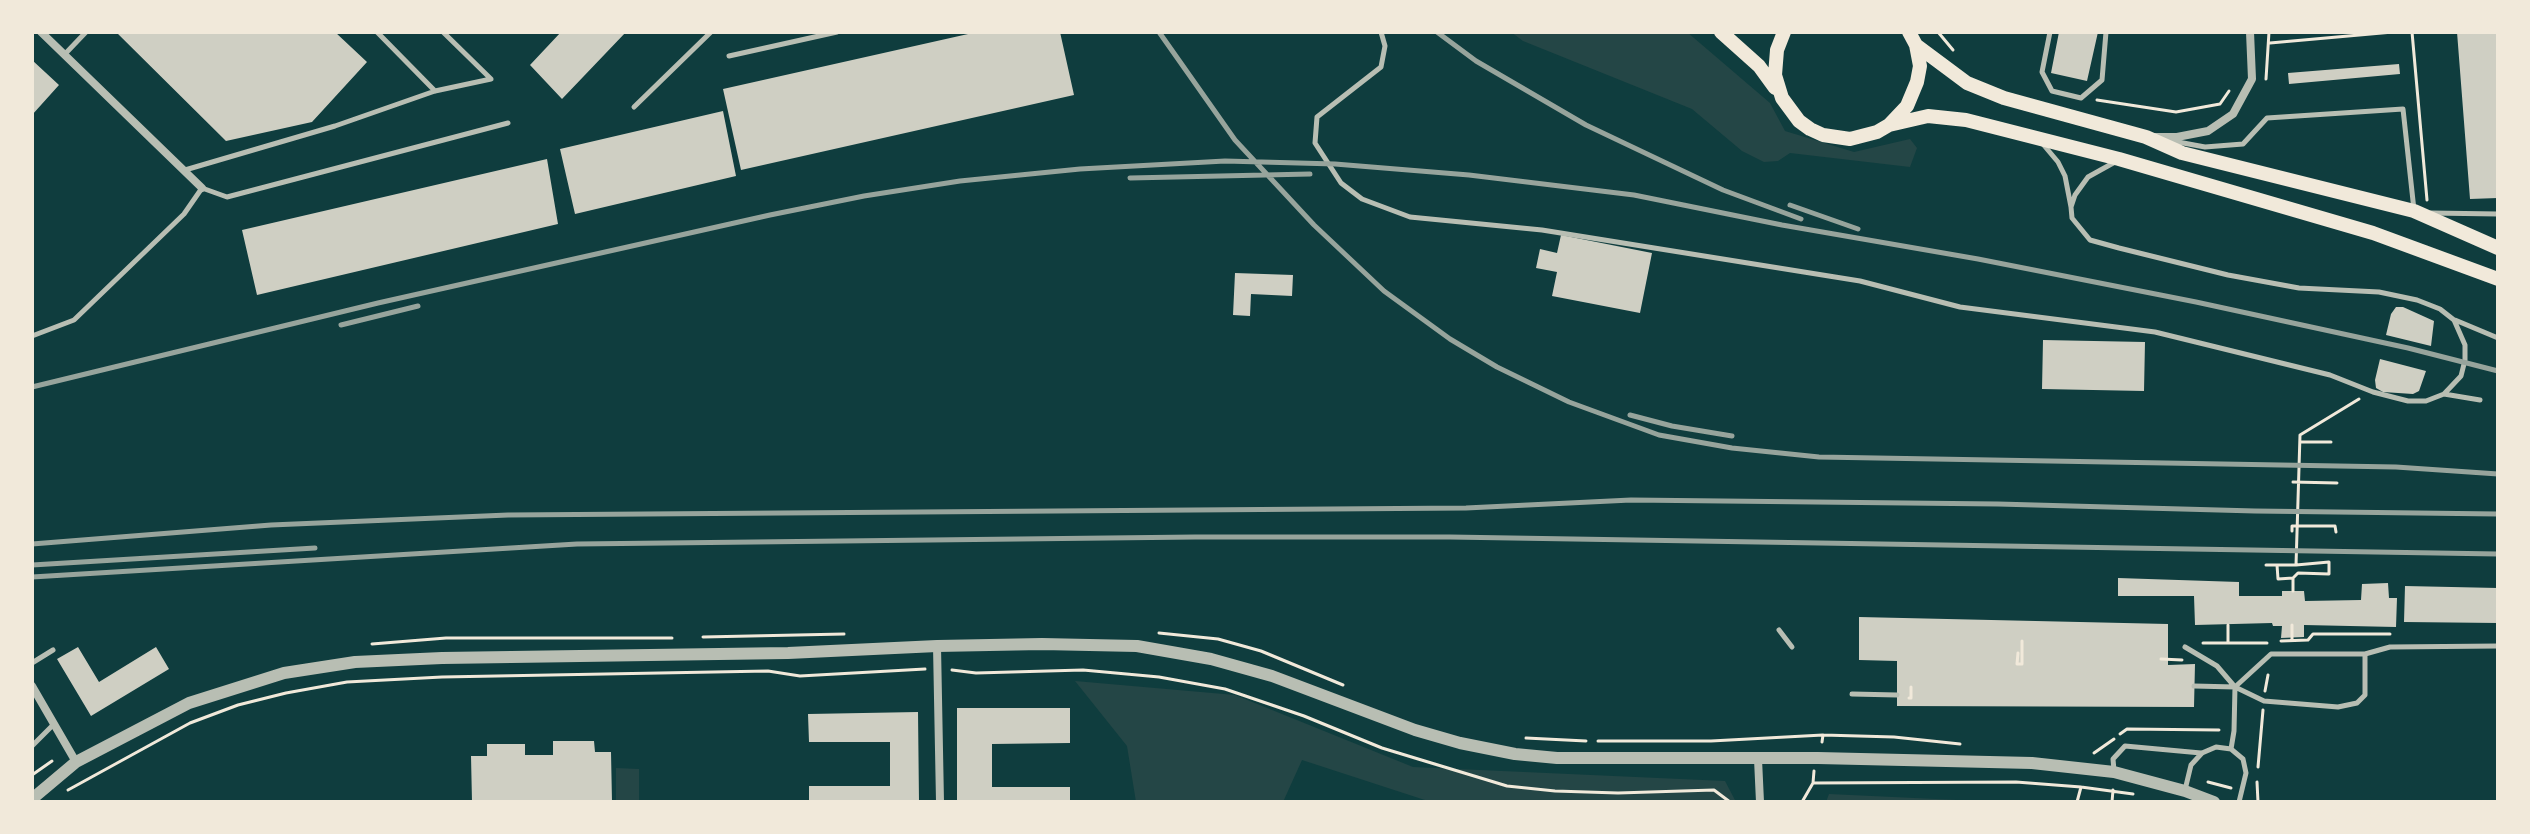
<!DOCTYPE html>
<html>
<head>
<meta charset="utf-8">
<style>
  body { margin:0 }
  #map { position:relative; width:2530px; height:834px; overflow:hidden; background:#0f3d3e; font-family:Overpass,sans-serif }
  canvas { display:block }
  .frame { position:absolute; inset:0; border:34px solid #f1e9da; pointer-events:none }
</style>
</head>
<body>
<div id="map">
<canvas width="2530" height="834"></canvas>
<div class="frame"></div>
</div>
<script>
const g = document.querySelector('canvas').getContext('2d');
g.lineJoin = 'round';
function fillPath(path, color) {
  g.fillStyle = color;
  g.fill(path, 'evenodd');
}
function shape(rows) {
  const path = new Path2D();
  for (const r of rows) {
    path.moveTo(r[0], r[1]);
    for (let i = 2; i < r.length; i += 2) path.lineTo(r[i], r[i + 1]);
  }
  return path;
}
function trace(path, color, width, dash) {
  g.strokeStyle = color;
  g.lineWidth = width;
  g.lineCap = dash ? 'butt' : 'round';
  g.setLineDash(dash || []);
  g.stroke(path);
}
const green = shape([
  [1511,32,1687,32,1770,103,1785,131,1854,152,1910,139,1917,148,1910,167,1790,153,1778,161,1764,162,1742,151,1692,109,1523,41],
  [1075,681,1235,695,1413,767,1725,781,1736,802,1431,802,1302,760,1283,802,1136,802,1127,746],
  [616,768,639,769,639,802,616,802],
  [1829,794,2000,802,1826,802]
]);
const building = shape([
  [116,32,335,32,367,62,312,122,226,141],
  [561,32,626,32,562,99,530,65],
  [977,32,1060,32,1074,95,741,170,723,89],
  [2059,32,2098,32,2087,81,2051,73],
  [2457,32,2498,32,2498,198,2470,199],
  [32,60,59,85,32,115],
  [2399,64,2400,74,2289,84,2288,73],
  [723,111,736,176,575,214,560,149],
  [547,159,558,224,257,295,242,230],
  [1561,235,1652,253,1640,313,1552,296,1557,272,1536,268,1540,249,1557,253],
  [1235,273,1293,275,1292,296,1251,294,1250,316,1233,315],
  [2396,307,2403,307,2434,321,2431,346,2386,335,2391,314],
  [2043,340,2145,342,2144,391,2042,389],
  [2380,359,2426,371,2419,391,2413,394,2383,392,2376,388,2375,380],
  [2118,578,2239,582,2239,596,2282,596,2282,591,2304,591,2305,601,2361,600,2362,584,2388,583,2389,598,2397,598,2396,627,2304,625,2304,637,2281,638,2282,626,2273,626,2272,623,2195,625,2194,596,2118,596],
  [2405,586,2498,588,2498,623,2404,622],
  [1859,617,2168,624,2168,665,2195,664,2194,707,1897,706,1897,661,1859,660],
  [78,647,99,682,156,647,169,669,91,716,57,659],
  [957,708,1070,708,1070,743,992,744,992,787,1070,787,1070,802,957,802],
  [918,712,919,802,809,802,809,786,890,786,890,742,809,742,808,714],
  [553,741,594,741,595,752,611,752,612,802,472,802,471,756,487,756,487,744,525,744,525,755,553,755]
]);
const path = shape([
  [1938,32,1953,50],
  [2412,32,2427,200],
  [2270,43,2393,32],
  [2266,79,2269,32],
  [2097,100,2176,112,2220,104,2229,91],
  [2300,442,2331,442],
  [2293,482,2337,483],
  [2292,531,2292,526,2335,526,2336,532],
  [2266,565,2277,565,2278,579,2293,578,2293,591],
  [2277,565,2296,565,2300,435,2359,399],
  [2293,578,2298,573,2329,574,2329,562,2296,565],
  [1159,633,1218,639,1261,651,1343,685],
  [703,637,844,634],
  [2292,640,2292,625],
  [2281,641,2308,640,2313,634,2390,634],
  [2203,643,2267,643],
  [2228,643,2228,625],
  [372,644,446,638,672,638],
  [2018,653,2017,664,2022,664,2022,641],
  [2161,659,2182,660],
  [952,670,976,673,1083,670,1159,677,1225,689,1304,716,1382,748,1507,786,1555,791,1618,793,1714,790,1730,802],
  [2265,691,2268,675],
  [1909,698,1911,698,1911,687],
  [2120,734,2127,729,2219,730],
  [1526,738,1586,741],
  [1598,741,1711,741,1823,735],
  [1822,742,1823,735,1894,737,1960,744],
  [2094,753,2114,739],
  [2258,767,2263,710],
  [32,775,52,761],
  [2208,782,2231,788],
  [2257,782,2258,802],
  [1813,783,2016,782,2081,787,2133,794],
  [68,790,190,723,238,705,286,693,347,682,442,677,768,671,800,676,925,669],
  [1802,802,1813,783,1814,771],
  [2077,802,2081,787],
  [2112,802,2113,790]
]);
const service = shape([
  [377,32,435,91],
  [1381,32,1385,46,1381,67,1317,117,1315,143,1341,183,1362,199,1410,217,1542,230,1860,281,1960,307,2155,332,2330,375,2373,392,2408,401,2426,401,2444,394,2461,376,2465,360,2465,345,2454,320,2440,309,2417,300,2379,292,2299,288,2228,275,2119,248,2090,240,2072,218,2071,207],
  [2050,32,2042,72,2052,91,2081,98,2102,80,2106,32],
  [65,54,86,32],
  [729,56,837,32],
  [634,107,711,32],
  [2167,140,2205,147,2243,144,2267,118,2403,109,2414,210],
  [2042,143,2058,162,2065,176,2071,207,2075,195,2088,177,2115,162],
  [185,170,335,126,435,91,491,79,443,32],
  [2431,213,2498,214],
  [2455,320,2498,338],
  [32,336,74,320,184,214,202,188,227,197,508,123],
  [2444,394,2480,400],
  [1779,630,1792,647],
  [2185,647,2217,666,2235,687,2264,701,2338,707,2357,703,2365,695,2365,654],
  [32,663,53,650],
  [2194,686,2235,687,2271,654,2365,654,2390,647,2498,646],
  [1852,694,1897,695],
  [32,746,54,724],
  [2231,749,2234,731,2235,687],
  [2114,771,2113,759,2125,746,2201,753],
  [2185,790,2191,765,2202,753,2216,747,2231,749,2243,759,2246,773,2239,802]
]);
const minor = shape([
  [41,32,202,188],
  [2155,137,2177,137,2208,131,2233,114,2252,79,2250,32],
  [937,646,940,802],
  [32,686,76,762],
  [1758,759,1760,802]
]);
const tertiary = shape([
  [32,799,76,762,189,703,284,673,355,662,442,658,788,653,937,646,1042,644,1137,646,1211,659,1272,676,1415,730,1460,743,1515,754,1557,758,1818,758,2032,763,2114,772,2185,791,2214,802]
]);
const secondary = shape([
  [1721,32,1759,66,1775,88],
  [1784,32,1777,50,1775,75,1782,98,1799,121,1810,129,1823,135,1850,139,1877,132,1889,125,1907,106,1917,82,1920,66,1916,45,1909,32],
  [1916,45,1967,83,2004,98,2146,137,2182,153,2414,211,2498,248],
  [1889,125,1928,116,1966,120,2119,159,2373,233,2498,279]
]);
const rail = shape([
  [1159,32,1235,140,1314,225,1384,291,1450,339,1497,367,1569,402,1659,435,1732,448,1819,457,2396,467,2498,474],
  [1437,32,1476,61,1586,125,1723,190,1801,219],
  [1130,178,1310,174],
  [1790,205,1858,229],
  [341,325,418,306],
  [32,387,378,303,770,215,864,196,960,181,1080,169,1225,161,1335,164,1469,175,1634,195,1782,225,1978,259,2196,302,2408,348,2498,371],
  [1630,415,1672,426,1732,436],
  [32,544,271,525,508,515,1466,508,1631,500,1998,504,2255,511,2498,514],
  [32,565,315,548],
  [32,577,577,544,1195,537,1450,537,2498,554]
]);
fillPath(green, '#244646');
fillPath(building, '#cfcfc3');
trace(path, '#f1e9da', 3);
trace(service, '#b8beb3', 5);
trace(minor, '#b8beb3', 8);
trace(tertiary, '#b8beb3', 12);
trace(secondary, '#f1e9da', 14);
trace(rail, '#97a49c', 5);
</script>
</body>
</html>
